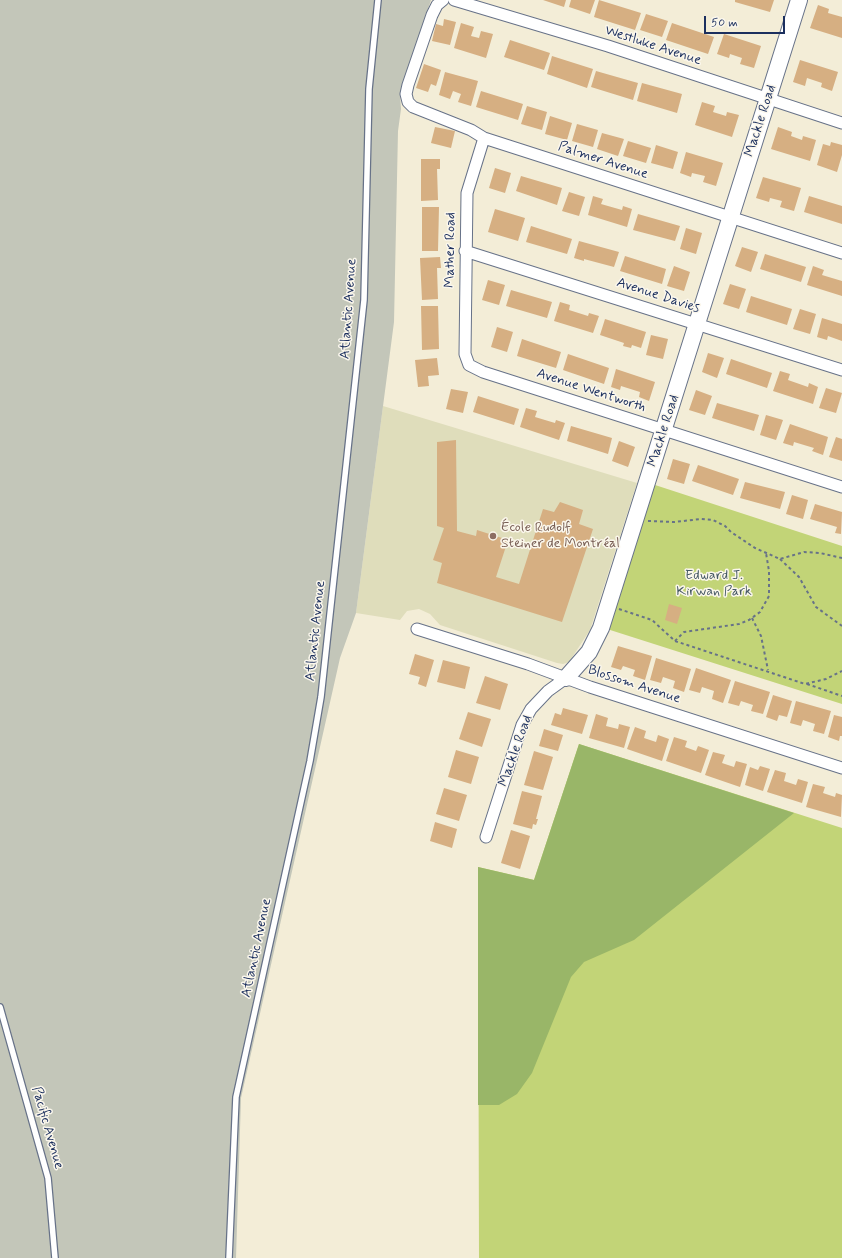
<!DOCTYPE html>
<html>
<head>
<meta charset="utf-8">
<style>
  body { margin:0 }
  #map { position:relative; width:842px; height:1258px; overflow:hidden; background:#f3edd7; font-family:Mynerve,sans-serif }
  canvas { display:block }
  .scale { position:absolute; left:704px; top:16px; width:81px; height:18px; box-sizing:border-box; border:2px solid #1b2f5e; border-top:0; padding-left:5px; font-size:12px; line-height:14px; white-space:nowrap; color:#1b2f5e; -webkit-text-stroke:3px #fbf7ec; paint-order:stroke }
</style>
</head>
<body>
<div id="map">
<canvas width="842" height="1258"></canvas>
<div class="scale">50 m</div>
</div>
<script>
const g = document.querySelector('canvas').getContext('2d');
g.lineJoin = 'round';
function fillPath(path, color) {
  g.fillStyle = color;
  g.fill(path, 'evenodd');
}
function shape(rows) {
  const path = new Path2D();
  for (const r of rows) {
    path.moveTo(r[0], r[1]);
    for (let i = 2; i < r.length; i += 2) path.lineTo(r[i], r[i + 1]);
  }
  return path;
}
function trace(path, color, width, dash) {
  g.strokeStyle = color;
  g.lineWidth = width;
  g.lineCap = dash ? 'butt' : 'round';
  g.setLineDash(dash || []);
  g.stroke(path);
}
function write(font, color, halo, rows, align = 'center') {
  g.font = font + ' Mynerve,sans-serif';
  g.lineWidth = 3;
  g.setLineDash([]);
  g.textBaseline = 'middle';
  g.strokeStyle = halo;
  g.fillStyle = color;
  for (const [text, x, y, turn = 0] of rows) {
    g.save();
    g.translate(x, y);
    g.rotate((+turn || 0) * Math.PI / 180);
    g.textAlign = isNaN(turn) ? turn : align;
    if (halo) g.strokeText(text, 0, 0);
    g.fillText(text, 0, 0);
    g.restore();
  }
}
const built = shape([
  [383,406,637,483,590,630,569,662,563,664,557,663,440,625,430,614,419,609,407,611,400,620,356,613]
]);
const industrial = shape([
  [0,0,431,0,400,93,401,109,398,131,394,322,356,613,340,658,241,1098,236,1258,0,1258]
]);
const green = shape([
  [652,484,842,546,842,704,607,629],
  [579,744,842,828,842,1258,479,1258,478,867,534,880]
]);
const forest = shape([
  [579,744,794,813,634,940,584,962,571,977,532,1073,517,1094,499,1105,478,1105,478,867,534,880]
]);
const building = shape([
  [543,0,566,0,564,7],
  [571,0,595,0,590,14,569,7],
  [599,0,641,13,635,30,594,17],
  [735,0,774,0,770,12,735,2],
  [818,5,829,9,828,13,842,17,842,38,810,28],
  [646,14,668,21,662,37,640,30],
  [444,19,456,22,450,45,432,41,436,24,443,26],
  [461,23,474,27,471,36,479,38,481,31,493,34,486,58,454,48],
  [672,23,714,37,708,54,666,40],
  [724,34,761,46,754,68,740,64,742,58,730,54,729,58,717,54],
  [510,40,550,53,544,70,504,57],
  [552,56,593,69,587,88,547,74],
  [800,60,838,72,832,91,821,87,822,83,807,78,805,86,793,82],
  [424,64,441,70,436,86,431,84,428,92,416,88],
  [596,71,638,83,633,100,591,87],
  [445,72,478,81,471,106,458,102,461,94,453,91,450,99,439,95],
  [642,83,682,94,677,113,637,101],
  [481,91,523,104,518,120,476,107],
  [702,102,715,106,713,112,726,116,727,112,739,115,732,137,695,125],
  [527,106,547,112,542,130,521,124],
  [550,116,572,123,567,140,545,134],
  [577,124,598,130,593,147,572,141],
  [435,127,455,131,451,148,431,143],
  [778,127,792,132,791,136,802,140,803,136,816,140,810,161,771,149],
  [602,133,624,139,618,156,597,149],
  [628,141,651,148,646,163,623,156],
  [831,142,842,145,842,155,837,172,817,165,823,144,830,146],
  [656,145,678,152,673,169,651,163],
  [686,152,723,163,716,186,703,182,705,176,692,173,691,177,680,173],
  [421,159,440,159,440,169,437,169,438,200,421,201],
  [495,168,511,173,505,193,489,188],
  [521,176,562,188,557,205,516,191],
  [763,177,801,188,794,211,780,207,782,201,770,198,769,202,756,198],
  [569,192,585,197,579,216,562,211],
  [593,196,603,199,601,204,622,210,623,206,632,209,627,227,588,215],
  [809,196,842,206,842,224,804,212],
  [422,207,439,207,438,251,422,251],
  [495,209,525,218,518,241,488,232],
  [638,214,680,226,675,241,633,230],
  [531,226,572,239,567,254,526,242],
  [686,228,702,233,696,254,680,249],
  [579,241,619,252,614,267,584,259,584,261,574,258],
  [742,247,758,252,751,272,735,266],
  [765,254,806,267,801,282,760,269],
  [625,256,666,269,662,284,620,271],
  [440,257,441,268,437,268,438,299,422,300,420,258],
  [674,266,690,272,684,291,667,286],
  [813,266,824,270,822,275,842,281,842,296,807,285],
  [488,280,505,285,499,305,482,300],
  [730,284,746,289,739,309,723,304],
  [511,290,552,302,547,318,506,306],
  [751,296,792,309,787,325,746,312],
  [560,302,570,305,569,310,588,316,589,313,599,316,593,333,554,321],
  [421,306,438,306,439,349,422,350],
  [800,309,816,314,810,334,793,329],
  [822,318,842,324,842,341,828,336,827,340,817,337],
  [605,319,646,332,641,348,632,345,631,348,623,346,624,343,600,335],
  [497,327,513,332,507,352,491,347],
  [651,335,668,339,663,359,646,355],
  [522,339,561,352,556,368,517,356],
  [708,353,724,358,717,378,702,372],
  [568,354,609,368,604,384,563,370],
  [437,358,439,375,428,376,429,386,418,387,415,360],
  [731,359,772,373,767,388,726,374],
  [616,369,655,382,649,401,639,397,640,392,621,386,620,390,611,387],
  [780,371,790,374,788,380,808,387,809,383,818,387,813,404,773,391],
  [826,388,842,393,836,413,819,408],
  [451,389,468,392,463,413,446,409],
  [696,390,712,396,705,415,689,410],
  [478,396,519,409,514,425,473,412],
  [717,403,759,415,754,431,712,418],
  [526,408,537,411,535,417,555,423,556,420,565,423,559,440,520,427],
  [766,415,783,420,776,440,760,435],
  [790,424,828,437,823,455,812,451,814,448,794,442,793,446,783,443],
  [571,426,612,438,608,454,567,441],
  [836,437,842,439,842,461,829,457],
  [456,440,457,531,476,536,477,530,508,540,496,577,519,584,543,509,554,512,560,502,583,510,579,524,593,529,562,622,437,583,442,563,433,560,444,528,437,526,437,442],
  [619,441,635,447,628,467,612,461],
  [673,459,690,464,684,484,667,479],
  [698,465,739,479,733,495,692,481],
  [745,482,785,492,780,509,740,498],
  [792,495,808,500,803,519,786,514],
  [815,504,842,512,841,534,835,533,837,527,810,519],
  [669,604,682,608,677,624,665,620],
  [618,646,652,656,645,680,633,676,635,670,623,666,621,670,611,667],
  [415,654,434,660,426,687,418,684,420,677,409,674],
  [656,658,691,669,684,692,673,688,675,681,663,677,661,683,650,680],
  [443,660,470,667,465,689,437,682],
  [696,668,731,680,723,703,712,699,714,691,702,687,700,693,689,690],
  [485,676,508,684,500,710,476,703],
  [735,681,770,692,763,714,751,711,753,705,741,701,739,706,728,703],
  [773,695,792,701,787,717,779,715,777,721,766,717],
  [796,701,831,711,824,734,813,731,815,724,803,720,801,726,790,723],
  [563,708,588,715,582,734,551,725,555,713,561,715],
  [468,712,491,719,482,747,459,739],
  [596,714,608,718,606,726,618,729,619,724,630,727,624,748,589,738],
  [834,715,842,717,842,736,840,736,839,741,828,737],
  [635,727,646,731,644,738,656,742,658,735,669,739,662,761,627,749],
  [544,729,563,735,558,751,539,746],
  [674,737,687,741,685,747,696,751,698,746,709,750,701,773,666,761],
  [456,750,479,757,471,784,448,777],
  [534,751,553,757,543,790,524,785],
  [713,752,725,755,722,763,734,767,736,761,747,764,740,787,705,775],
  [760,766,770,769,763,791,745,785,750,767,758,770],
  [775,770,786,773,784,781,796,785,798,779,808,782,802,803,767,792],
  [813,784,825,787,823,793,835,797,836,793,842,795,841,817,806,807],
  [444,788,467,795,459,821,436,814],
  [522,791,542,796,536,819,538,819,536,825,533,824,532,829,513,824],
  [435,822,457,829,452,848,430,841],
  [511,830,530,836,520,869,501,863]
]);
const path = shape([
  [648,521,674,522,701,519,713,520,725,526,731,532,755,548,780,559,804,552,820,553,842,558],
  [780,559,799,577,816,607,842,626],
  [619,609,652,620,675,641,805,684,826,679,842,671],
  [752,618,761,636,768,670],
  [675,641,684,632,739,624,749,620,760,612,769,596,769,571,766,553],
  [807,684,842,696]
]);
const lane = shape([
  [0,1007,48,1178,55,1258],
  [229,1258,236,1097,310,761,321,697,364,300,369,89,378,0]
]);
const street = shape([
  [443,0,437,5,432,15,408,85,406,94,408,102,413,107,471,130,484,138,842,253],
  [454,0,608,46,842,123],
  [484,138,467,193,465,354,469,365,483,372,842,487],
  [465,251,842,370],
  [417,629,528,664,590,687,842,768],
  [486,837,522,725,531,709,548,691,566,678]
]);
const secondary = shape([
  [566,678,589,652,601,628,799,0]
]);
const markers = [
  [493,536,4,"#8d6e63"]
];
const streetNames = [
  ["Westluke Avenue",653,46,18],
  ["Mackle Road",761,121,-72],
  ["Palmer Avenue",603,161,18],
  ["Mather Road",451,250,-89],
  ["Avenue Davies",658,296,18],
  ["Atlantic Avenue",349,309,-86],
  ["Avenue Wentworth",591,391,18],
  ["Mackle Road",664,431,-72],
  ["Atlantic Avenue",316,631,-84],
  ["Blossom Avenue",634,685,18],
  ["Mackle Road",516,751,-70],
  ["Atlantic Avenue",257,948,-78],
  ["Pacific Avenue",47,1128,74]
];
const educationNames = [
  ["École Rudolf",501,528],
  ["Steiner de Montréal",501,544]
];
const parkNames = [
  ["Edward J.",714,576],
  ["Kirwan Park",714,592]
];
fillPath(built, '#dfddbb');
fillPath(industrial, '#c3c6b9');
fillPath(green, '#c2d477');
fillPath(forest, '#99b668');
fillPath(building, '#d6af82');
trace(lane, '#677288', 8);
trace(street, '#677288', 13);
trace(secondary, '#677288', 18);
trace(path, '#677288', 2, [3, 3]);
trace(lane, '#fff', 5.5);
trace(street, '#fff', 11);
trace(secondary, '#fff', 16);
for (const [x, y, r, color] of markers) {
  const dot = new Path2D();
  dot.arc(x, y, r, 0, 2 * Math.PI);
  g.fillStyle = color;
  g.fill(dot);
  trace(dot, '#fbf7ec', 1.5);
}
write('14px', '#1b2f5e', '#fbf7ec', streetNames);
write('14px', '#785e54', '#fbf7ec', educationNames, 'left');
write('14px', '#455864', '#fbf7ec', parkNames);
</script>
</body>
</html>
